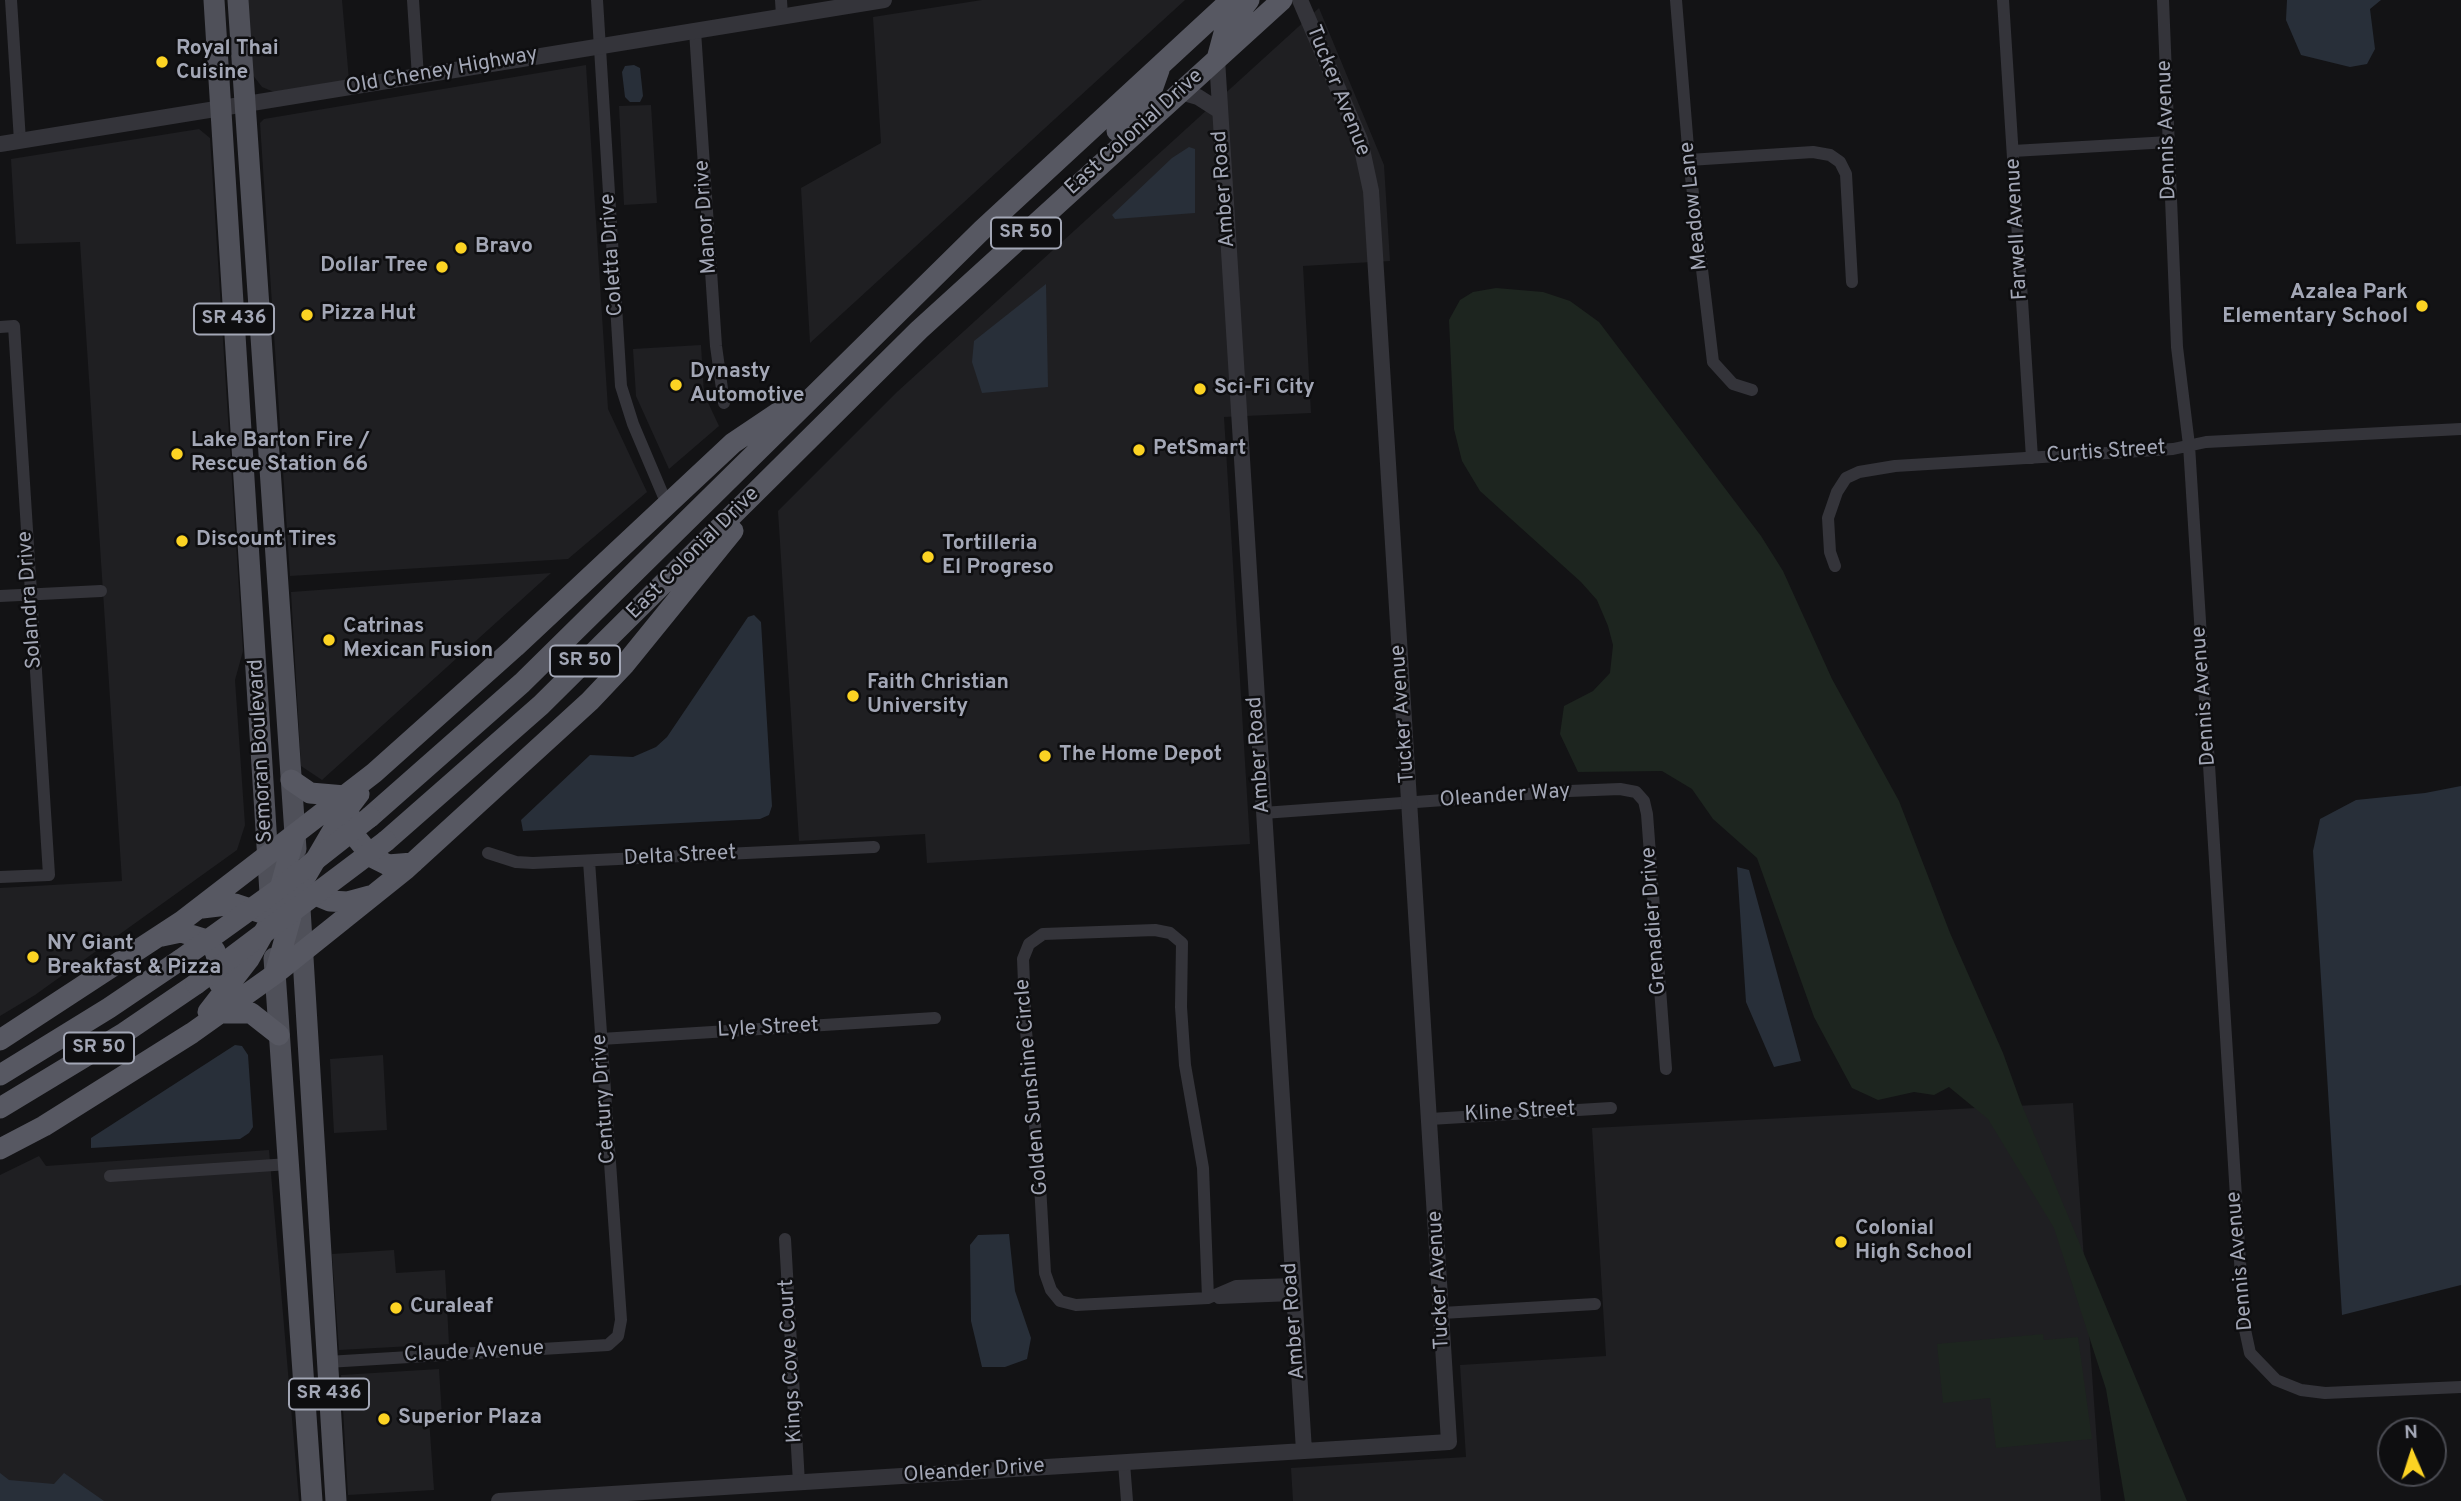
<!DOCTYPE html>
<html>
<head>
<meta charset="utf-8">
<style>
  body { margin:0 }
  #map { position:relative; width:2461px; height:1501px; overflow:hidden; background:#131315; font-family:Overpass,sans-serif }
  canvas { display:block }
  .north { position:absolute; left:2377px; top:1417px; width:70px; height:70px; box-sizing:border-box; background:#0e0e10; border:2px solid #4a4b52; border-radius:50%; rotate:357deg; font-size:19px; font-weight:700; line-height:28px; text-align:center; color:#a3a7b6 }
  .north::after { content:''; display:block; margin:auto; width:24px; height:32px; background:#fcd323; clip-path:polygon(50% 0,100% 100%,50% 72%,0 100%) }
</style>
</head>
<body>
<div id="map">
<canvas width="2461" height="1501"></canvas>
<div class="north">N</div>
</div>
<script>
const g = document.querySelector('canvas').getContext('2d');
g.lineJoin = 'round';
function fillPath(path, color) {
  g.fillStyle = color;
  g.fill(path, 'evenodd');
}
function shape(rows) {
  const path = new Path2D();
  for (const r of rows) {
    path.moveTo(r[0], r[1]);
    for (let i = 2; i < r.length; i += 2) path.lineTo(r[i], r[i + 1]);
  }
  return path;
}
function trace(path, color, width, dash) {
  g.strokeStyle = color;
  g.lineWidth = width;
  g.lineCap = dash ? 'butt' : 'round';
  g.setLineDash(dash || []);
  g.stroke(path);
}
function write(font, color, halo, rows, align = 'center') {
  g.font = font + ' Overpass,sans-serif';
  g.lineWidth = 5;
  g.setLineDash([]);
  g.textBaseline = 'middle';
  g.strokeStyle = halo;
  g.fillStyle = color;
  for (const [text, x, y, turn = 0] of rows) {
    g.save();
    g.translate(x, y);
    g.rotate((+turn || 0) * Math.PI / 180);
    g.textAlign = isNaN(turn) ? turn : align;
    if (halo) g.strokeText(text, 0, 0);
    g.fillText(text, 0, 0);
    g.restore();
  }
}
const built = shape([
  [247,0,342,0,349,80,274,92,262,87,252,74],
  [982,0,1185,0,810,343,801,188,881,143,873,17],
  [1319,8,1384,165,1390,261,1303,266,1311,413,1224,417,1250,844,927,863,925,834,799,841,778,511,897,392],
  [586,65,608,409,647,492,568,559,290,576,260,123,264,119],
  [651,105,657,203,624,205,619,106],
  [199,129,210,138,243,651,235,680,245,825,237,850,35,995,0,1016,0,888,122,881,80,242,16,244,11,159],
  [701,345,704,394,719,426,669,469,636,396,633,349],
  [551,573,322,780,301,766,291,592],
  [383,1055,387,1130,334,1133,330,1059],
  [2073,1103,2101,1501,1293,1501,1291,1468,1466,1457,1460,1365,1606,1356,1592,1128],
  [269,1150,299,1501,0,1501,0,1175,39,1156,46,1166],
  [394,1250,396,1273,445,1270,449,1344,339,1350,332,1254],
  [439,1369,442,1417,429,1418,434,1490,348,1495,341,1375]
]);
const green = shape([
  [1496,288,1543,292,1570,301,1599,322,1761,536,1783,571,1832,679,1899,801,1950,933,2003,1053,2021,1103,2187,1501,2125,1501,2106,1389,2054,1228,1988,1119,1949,1087,1934,1095,1914,1092,1878,1100,1852,1088,1814,1017,1757,858,1713,819,1692,789,1662,771,1578,772,1560,734,1564,706,1593,691,1610,673,1613,645,1608,626,1597,600,1581,582,1480,491,1462,461,1454,429,1449,320,1460,300,1473,292],
  [2043,1334,2044,1340,2078,1337,2092,1439,1996,1448,1990,1398,1943,1403,1937,1344]
]);
const water = shape([
  [2287,0,2381,0,2370,9,2375,49,2367,64,2350,67,2301,55,2286,20],
  [634,65,640,68,643,96,640,102,630,102,625,97,622,72,625,66],
  [1189,147,1195,149,1195,213,1115,219,1112,215,1172,158],
  [1046,284,1048,387,982,393,972,362,974,341],
  [754,615,761,622,772,806,769,815,760,819,523,831,521,820,590,755,633,757,656,747,667,737,748,617],
  [2461,786,2461,1285,2342,1315,2313,851,2320,819,2356,800,2425,793],
  [1737,867,1749,870,1801,1061,1774,1067,1746,1002],
  [235,1045,242,1046,248,1055,253,1127,249,1133,240,1139,91,1148,91,1138],
  [1009,1234,1015,1291,1031,1338,1027,1359,1005,1367,982,1367,971,1321,970,1245,978,1235],
  [0,1473,9,1480,54,1484,64,1473,104,1501,0,1501]
]);
const minor = shape([
  [11,0,20,141],
  [413,0,418,77],
  [597,0,621,386,633,424,666,502],
  [781,0,782,16],
  [1676,0,1689,160,1713,362,1733,384,1752,390],
  [2003,0,2032,458],
  [2163,0,2177,347,2189,445,2244,1325,2250,1353,2276,1380,2301,1390,2325,1393,2461,1387],
  [695,31,716,346,724,403],
  [2013,151,2169,142],
  [1689,160,1813,152,1830,155,1840,162,1846,174,1852,282],
  [0,327,14,326,49,875,0,877],
  [1835,566,1830,552,1828,518,1837,492,1846,478,1859,472,1895,466,2173,449,2206,442,2461,429],
  [0,596,101,591],
  [1263,813,1569,791,1620,789,1636,792,1644,801,1647,814,1666,1069],
  [488,853,516,862,533,863,874,847],
  [1155,930,1170,933,1182,943,1181,1007,1185,1065,1203,1168,1208,1298,1076,1305,1060,1301,1051,1290,1045,1273,1039,1167,1026,1031,1023,959,1029,944,1043,934,1155,930],
  [601,1039,935,1018],
  [1430,1119,1611,1108],
  [110,1176,289,1164],
  [785,1239,799,1483],
  [1208,1298,1236,1286,1293,1284],
  [1219,1298,1293,1295],
  [1442,1313,1595,1304],
  [327,1362,608,1345,618,1336,621,1320,589,861],
  [1124,1463,1127,1501]
]);
const tertiary = shape([
  [1217,59,1304,1451],
  [1181,92,1198,97,1220,111],
  [0,144,884,0],
  [499,1501,1449,1442,1371,191,1360,140,1300,0]
]);
const primary = shape([
  [214,0,271,909],
  [238,0,296,849],
  [299,892,336,1501],
  [274,958,312,1501]
]);
const trunk = shape([
  [1217,59,1224,33,1249,0],
  [1117,131,1148,101,1159,70],
  [291,780,310,793,345,796],
  [349,813,354,835,372,857,388,865,413,863],
  [370,817,522,683,982,230,1231,0],
  [386,841,541,705,919,330,1282,0],
  [301,889,330,901,348,902,370,896],
  [202,908,235,904,265,914],
  [162,936,181,932,207,940,215,951,220,967,219,983],
  [275,974,299,888,337,823,359,794],
  [208,1012,249,959,272,918,295,834],
  [219,1013,251,1013,279,1035],
  [0,1040,182,921,374,773,515,647,733,443,794,402],
  [0,1075,109,1008,180,960],
  [0,1108,124,1033,196,984],
  [0,1149,44,1126,192,1033,275,974,406,869,590,701,625,664,733,531]
]);
const trunkBridge = shape([
  [180,960,276,891,370,817],
  [196,984,386,841]
]);
const markers = [
  [162,62,7,"#fcd323"],
  [461,248,7,"#fcd323"],
  [442,267,7,"#fcd323"],
  [2422,306,7,"#fcd323"],
  [307,315,7,"#fcd323"],
  [676,385,7,"#fcd323"],
  [1200,389,7,"#fcd323"],
  [1139,450,7,"#fcd323"],
  [177,454,7,"#fcd323"],
  [182,541,7,"#fcd323"],
  [928,557,7,"#fcd323"],
  [329,640,7,"#fcd323"],
  [853,696,7,"#fcd323"],
  [1045,756,7,"#fcd323"],
  [33,957,7,"#fcd323"],
  [1841,1242,7,"#fcd323"],
  [396,1308,7,"#fcd323"],
  [384,1419,7,"#fcd323"]
];
const shields = [
  [1026,233,70],
  [234,319,80],
  [585,661,70],
  [99,1048,70],
  [329,1394,80]
];
const shieldNames = [
  ["SR 50",1026,233],
  ["SR 436",234,319],
  ["SR 50",585,661],
  ["SR 50",99,1048],
  ["SR 436",329,1394]
];
const poiNames = [
  ["Royal Thai",176,50],
  ["Cuisine",176,74],
  ["Bravo",475,248],
  ["Dollar Tree",428,267,"right"],
  ["Azalea Park",2408,294,"right"],
  ["Elementary School",2408,318,"right"],
  ["Pizza Hut",321,315],
  ["Dynasty",690,373],
  ["Automotive",690,397],
  ["Sci-Fi City",1214,389],
  ["Lake Barton Fire /",191,442],
  ["Rescue Station 66",191,466],
  ["PetSmart",1153,450],
  ["Discount Tires",196,541],
  ["Tortilleria",942,545],
  ["El Progreso",942,569],
  ["Catrinas",343,628],
  ["Mexican Fusion",343,652],
  ["Faith Christian",867,684],
  ["University",867,708],
  ["The Home Depot",1059,756],
  ["NY Giant",47,945],
  ["Breakfast & Pizza",47,969],
  ["Colonial",1855,1230],
  ["High School",1855,1254],
  ["Curaleaf",410,1308],
  ["Superior Plaza",398,1419]
];
const streetNames = [
  ["Old Cheney Highway",442,72,-10],
  ["Tucker Avenue",1337,91,68],
  ["Dennis Avenue",2168,130,-92],
  ["East Colonial Drive",1135,133,-42],
  ["Amber Road",1225,189,-94],
  ["Meadow Lane",1695,206,-96],
  ["Manor Drive",707,217,-94],
  ["Farwell Avenue",2018,229,-93],
  ["Coletta Drive",613,255,-94],
  ["Curtis Street",2106,453,-4],
  ["East Colonial Drive",694,554,-45],
  ["Solandra Drive",31,600,-94],
  ["Dennis Avenue",2205,696,-94],
  ["Tucker Avenue",1404,714,-94],
  ["Semoran Boulevard",262,751,-93],
  ["Amber Road",1260,755,-94],
  ["Oleander Way",1505,797,-4],
  ["Delta Street",680,857,-3],
  ["Grenadier Drive",1655,921,-94],
  ["Lyle Street",768,1029,-3],
  ["Golden Sunshine Circle",1033,1087,-95],
  ["Century Drive",605,1099,-94],
  ["Kline Street",1520,1113,-3],
  ["Dennis Avenue",2241,1261,-95],
  ["Tucker Avenue",1440,1280,-93],
  ["Amber Road",1295,1321,-94],
  ["Claude Avenue",474,1353,-3],
  ["Kings Cove Court",792,1361,-93],
  ["Oleander Drive",974,1472,-4]
];
fillPath(built, '#1f1f22');
fillPath(green, '#1d251f');
fillPath(water, '#282f39');
trace(minor, '#34343a', 12);
trace(tertiary, '#34343a', 16);
trace(primary, '#4f5059', 21);
trace(trunk, '#575862', 21);
trace(trunkBridge, '#575862', 21);
for (const [x, y, r, color] of markers) {
  const dot = new Path2D();
  dot.arc(x, y, r, 0, 2 * Math.PI);
  g.fillStyle = color;
  g.fill(dot);
  trace(dot, '#0e0e10', 2.5);
}
for (const [x, y, w] of shields) {
  const box = new Path2D();
  box.roundRect(x - w / 2, y - 15.5, w, 31, 5);
  g.fillStyle = '#0e0e10';
  g.fill(box);
  trace(box, '#a3a7b6', 2);
}
write('bold 19px', '#a3a7b6', null, shieldNames);
write('bold 21px', '#a3a7b6', '#0e0e10', poiNames, 'left');
write('21px', '#a3a7b6', '#0e0e10', streetNames);
</script>
</body>
</html>
